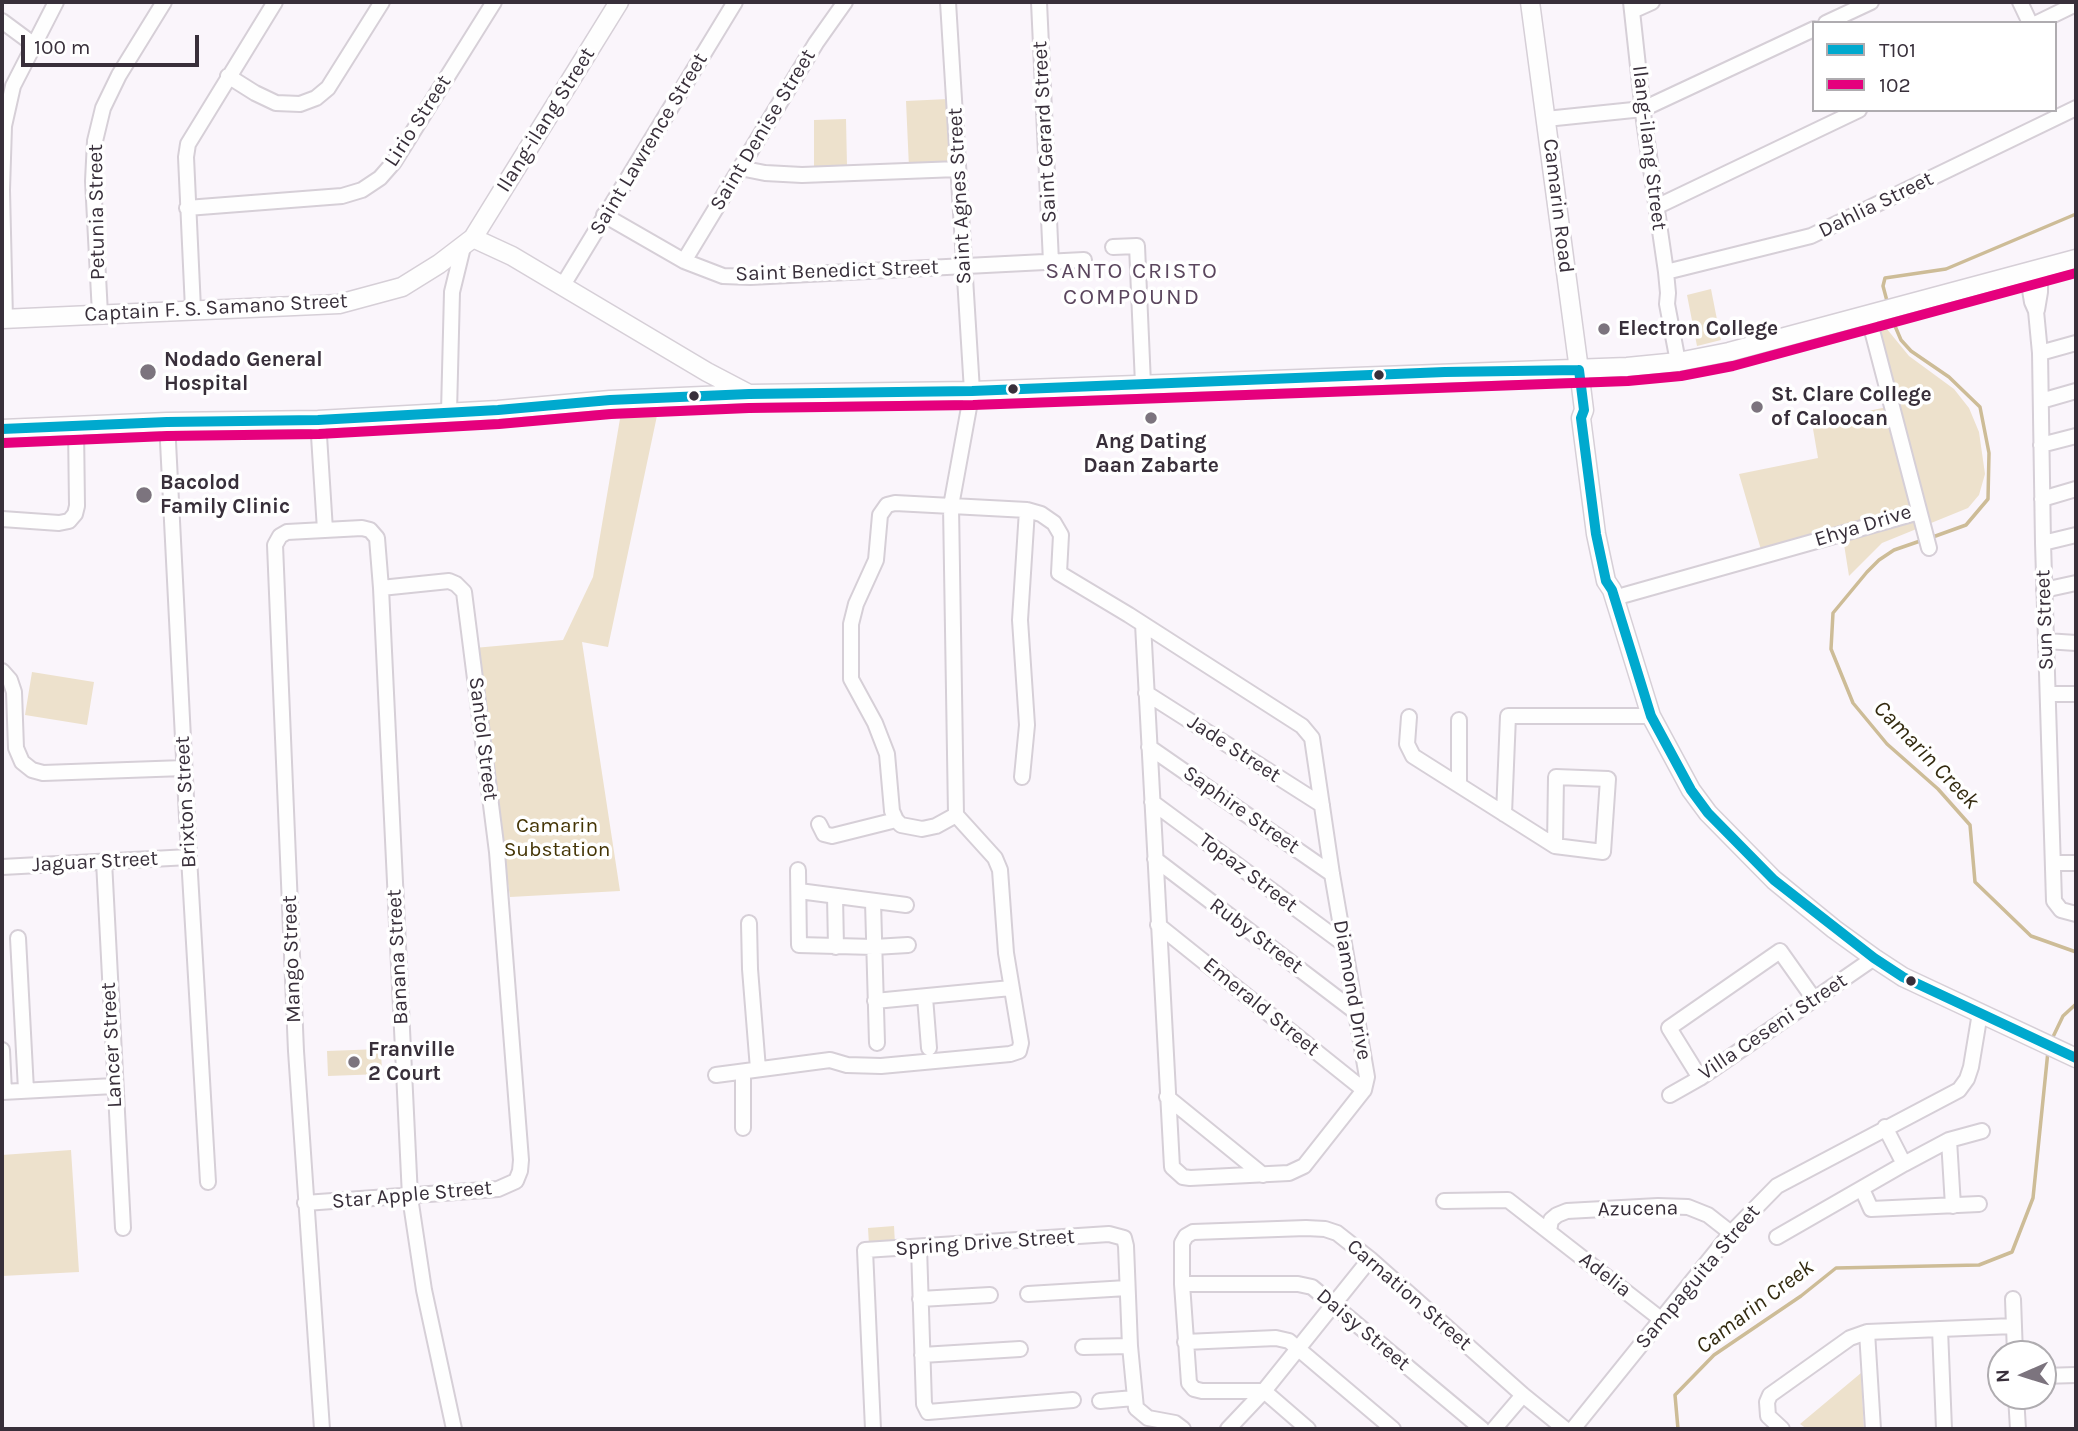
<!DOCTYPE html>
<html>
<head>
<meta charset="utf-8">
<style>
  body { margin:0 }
  #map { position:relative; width:2078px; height:1431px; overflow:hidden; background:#faf5fb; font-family:Karla,sans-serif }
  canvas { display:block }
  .frame { position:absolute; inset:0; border:4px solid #382f3a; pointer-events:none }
  .legend { position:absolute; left:1812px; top:21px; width:245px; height:91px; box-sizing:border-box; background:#fff; border:2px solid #afacb0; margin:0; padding:9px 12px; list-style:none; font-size:21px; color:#382f3a }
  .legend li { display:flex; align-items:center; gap:14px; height:35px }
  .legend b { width:35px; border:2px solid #afacb0 }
  .north { position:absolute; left:1987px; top:1340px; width:70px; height:70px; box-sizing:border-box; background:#fff; border:2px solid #afacb0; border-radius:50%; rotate:267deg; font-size:19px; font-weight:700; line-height:28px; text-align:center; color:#382f3a }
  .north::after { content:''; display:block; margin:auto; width:24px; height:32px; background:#7c747e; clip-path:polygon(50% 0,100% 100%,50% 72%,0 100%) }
  .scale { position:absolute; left:21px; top:35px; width:178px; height:32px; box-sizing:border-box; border:4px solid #382f3a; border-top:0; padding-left:9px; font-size:21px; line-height:24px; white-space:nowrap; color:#382f3a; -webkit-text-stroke:5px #fff; paint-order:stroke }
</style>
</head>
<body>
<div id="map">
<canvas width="2078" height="1431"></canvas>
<div class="frame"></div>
<ul class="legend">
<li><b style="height:9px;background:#00a9ce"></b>T101</li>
<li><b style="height:9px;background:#e5007d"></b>102</li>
</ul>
<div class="north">N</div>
<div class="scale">100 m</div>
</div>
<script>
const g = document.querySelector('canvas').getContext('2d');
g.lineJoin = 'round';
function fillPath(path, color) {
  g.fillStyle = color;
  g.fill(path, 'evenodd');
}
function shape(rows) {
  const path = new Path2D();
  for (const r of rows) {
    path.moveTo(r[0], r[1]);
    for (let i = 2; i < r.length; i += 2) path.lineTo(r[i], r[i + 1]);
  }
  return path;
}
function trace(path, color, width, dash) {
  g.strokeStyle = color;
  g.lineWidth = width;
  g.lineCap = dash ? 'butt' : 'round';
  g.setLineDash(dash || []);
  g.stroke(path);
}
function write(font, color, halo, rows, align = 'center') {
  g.font = font + ' Karla,sans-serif';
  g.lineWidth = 7;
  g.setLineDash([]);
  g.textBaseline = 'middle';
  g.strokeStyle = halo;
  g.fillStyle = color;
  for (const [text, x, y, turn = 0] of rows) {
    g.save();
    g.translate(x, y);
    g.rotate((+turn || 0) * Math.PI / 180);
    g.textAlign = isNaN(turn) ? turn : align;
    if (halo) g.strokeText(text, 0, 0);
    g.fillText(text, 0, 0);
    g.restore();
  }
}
const green = shape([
  [948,99,951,166,909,168,906,101],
  [846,119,847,166,814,167,814,120],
  [1711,289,1721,340,1697,346,1687,295],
  [1882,323,1909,356,1954,389,1969,408,1979,432,1985,474,1979,495,1968,508,1882,543,1849,576,1843,538,1764,560,1739,474,1818,458,1812,423,1887,407,1867,328],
  [658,411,608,647,582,642,620,891,510,897,474,648,563,640,593,577,621,413],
  [32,672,94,682,87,725,25,715],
  [381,1049,382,1074,328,1076,327,1051],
  [71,1150,79,1272,2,1276,2,1155],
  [894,1226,895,1244,869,1245,868,1228],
  [1861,1373,1864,1429,1807,1429,1800,1424]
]);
const stream = shape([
  [1887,301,1883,286,1885,278,1946,269,2076,214],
  [1892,319,1901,340,1911,351,1949,377,1980,407,1989,453,1988,499,1966,525,1930,538],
  [1923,540,1894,550,1879,560,1867,572,1833,613,1831,649,1853,703,1887,744,1938,789,1970,825,1975,882,2031,936,2076,952],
  [2051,1041,2063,1016,2076,1004],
  [1678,1429,1675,1395,1714,1355,1801,1296,1836,1268,1979,1265,2012,1252,2033,1198,2048,1051]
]);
const minor = shape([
  [1039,2,1051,262],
  [1631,2,1644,121,1666,272,1668,293,1667,304,1678,362],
  [2020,2,2030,23],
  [1632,11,1652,2],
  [2,21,33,44],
  [1826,23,1871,2],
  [2037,23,2076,4],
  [228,76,255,93,276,103,300,104,316,98,328,88,382,2],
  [1546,119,1643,109,1814,29],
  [740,168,765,173,802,175,958,169],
  [1656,207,1859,110],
  [187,208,342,196,362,190,380,178,394,162,494,2],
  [604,215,684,261,723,276,750,277,1084,260],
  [1113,247,1137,246,1143,384],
  [684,261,816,43,845,2],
  [1666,272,1811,236,2076,108],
  [2027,272,2032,302,2036,311,2040,353,2043,543,2054,901,2061,910,2076,914],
  [563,285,735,2],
  [193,309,186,157,188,144,275,2],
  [2037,310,2040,292,2040,269],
  [100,314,93,181,95,141,103,108,119,75,164,2],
  [1868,315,1929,548],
  [5,319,2,190,4,126,13,86,56,2],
  [2040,353,2076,343],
  [2041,401,2076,391],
  [449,412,452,292,463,247],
  [318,420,325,530],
  [167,422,189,857,208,1182],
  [2041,445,2076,436],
  [2042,499,2076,489],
  [2,519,59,523,69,521,75,514,77,506,76,427],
  [2043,543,2076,535],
  [2044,590,2076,583],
  [1614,598,1919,512],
  [2046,641,2076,643],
  [2,671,10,680,14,692,16,748,22,762,32,770,43,773,184,768],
  [1146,693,1322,805],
  [2048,694,2076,694],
  [1409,717,1407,744,1413,756,1555,846,1603,852,1608,779,1556,777,1555,846],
  [1149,747,1332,874],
  [1022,777,1027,725,1020,620,1027,510],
  [1459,784,1459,720],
  [1152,802,1344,944],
  [1504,814,1508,716,1651,716],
  [956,815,936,826,922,829,901,825,896,820,892,811,887,754,875,723,851,679,851,624,856,604,876,560,880,515,887,505,895,503,1027,510,1041,514,1054,523,1061,535,1059,573,1129,615,1143,624,1302,726,1312,738,1332,874,1367,1077,1364,1090,1304,1166,1289,1173,1190,1178,1183,1177,1172,1167,1143,624],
  [819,824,824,834,832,836,896,820],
  [1155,859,1357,1013],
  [104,861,123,1228],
  [2053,863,2076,863],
  [2,867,189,857],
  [798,870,799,945,874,947,908,945],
  [799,891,906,905],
  [835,896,836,947],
  [873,902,877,1043],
  [749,923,750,969,758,1069],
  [1158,925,1364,1090],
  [18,938,26,1090],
  [925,997,929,1048],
  [875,1001,1011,988],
  [2,1050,4,1092],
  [743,1073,743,1128],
  [716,1075,830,1060,847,1065,881,1066,1010,1054,1019,1051,1021,1043,1006,953,1000,870,995,858,956,815,951,506,972,391,948,2],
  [1700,1078,1669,1028,1780,951,1814,999],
  [2,1092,114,1086],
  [1670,1095,1700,1078,1874,958],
  [1167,1097,1263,1175],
  [1885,1127,1904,1164],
  [1949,1140,1953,1206],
  [1862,1189,1871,1209,1979,1204],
  [1444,1201,1508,1200,1662,1320],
  [305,1203,498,1189,516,1181,520,1171,521,1160,497,852,464,592,456,584,449,581,381,588],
  [1549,1231,1551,1220,1557,1215,1567,1211,1658,1206,1688,1207,1708,1215,1731,1233],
  [1777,1237,1904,1164,1949,1140,1982,1131],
  [919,1247,924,1404,928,1412,1073,1400],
  [1182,1284,1298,1284,1312,1287,1482,1429],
  [1028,1294,1127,1288],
  [920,1299,990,1295],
  [2013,1299,2015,1354],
  [1940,1329,1944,1429],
  [1867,1332,1873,1429],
  [1185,1342,1276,1338,1289,1341,1393,1429],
  [1083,1347,1130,1346],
  [922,1355,1020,1349],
  [2043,1376,2076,1375],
  [2016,1396,2018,1429],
  [1100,1401,1134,1398],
  [322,1429,296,1051,275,545,280,536,287,532,362,528,370,530,377,538,381,588,410,1197,424,1290,454,1429],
  [873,1429,865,1250,1109,1234,1124,1238,1126,1246,1130,1346,1136,1408,1148,1418,1175,1423,1183,1429],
  [1228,1429,1264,1391,1370,1259],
  [1308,1429,1264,1391,1202,1391,1194,1389,1189,1383,1182,1284,1182,1243,1186,1236,1193,1232,1306,1228,1325,1229,1337,1233,1370,1259,1523,1395,1565,1429],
  [1494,1429,1523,1395],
  [1573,1429,1731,1233,1777,1186,1959,1090,1967,1079,1971,1067,1980,1013],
  [1782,1429,1768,1416,1767,1402,1770,1395,1850,1338,1867,1332,2014,1326]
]);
const major = shape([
  [1530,2,1579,370,1584,410,1581,418,1596,534,1606,581,1612,590,1651,716,1691,790,1708,813,1774,880,1834,929,1874,958,1903,977,2076,1058],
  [473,238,512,256,707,372,749,394],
  [2,319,339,304,402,287,439,264,473,238,619,2],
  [2,429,167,422,318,420,498,410,610,400,749,394,972,391,1627,367,1678,362,1729,352,2076,259]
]);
const bus1 = shape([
  [1579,370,1584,410,1581,418,1596,534,1606,581,1612,590,1651,716,1691,790,1708,813,1774,880,1874,958,1903,977,2076,1058],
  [2,429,167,422,318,420,498,410,610,400,749,394,972,391,1445,372,1579,370]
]);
const bus2 = shape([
  [3,443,167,436,319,434,499,424,611,414,749,408,973,405,1628,381,1681,376,1733,366,2076,273]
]);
const markers = [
  [1604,329,7,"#7c747e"],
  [148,372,9,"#7c747e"],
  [1379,375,6,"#382f3a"],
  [1013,389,6,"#382f3a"],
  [694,396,6,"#382f3a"],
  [1757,407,7,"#7c747e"],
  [1151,418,7,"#7c747e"],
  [144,495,9,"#7c747e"],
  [1911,981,6,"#382f3a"],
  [354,1062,7,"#7c747e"]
];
const streetNames = [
  ["Ilang-ilang Street",546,120,-58],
  ["Lirio Street",418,121,-57],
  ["Saint Denise Street",763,130,-59],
  ["Saint Gerard Street",1045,132,-93],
  ["Saint Lawrence Street",649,144,-59],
  ["Ilang-ilang Street",1649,148,83],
  ["Saint Agnes Street",960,196,-93],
  ["Dahlia Street",1876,205,-26],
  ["Camarin Road",1558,206,83],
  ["Petunia Street",97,212,-91],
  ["Saint Benedict Street",837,271,-2],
  ["Captain F. S. Samano Street",216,308,-3],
  ["Ehya Drive",1863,526,-17],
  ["Sun Street",2045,620,-92],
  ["Santol Street",483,739,83],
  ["Jade Street",1234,749,33],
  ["Brixton Street",186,802,-93],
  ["Saphire Street",1241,810,35],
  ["Jaguar Street",95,862,-3],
  ["Topaz Street",1248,873,37],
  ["Ruby Street",1256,936,37],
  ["Banana Street",398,957,-93],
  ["Mango Street",292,959,-92],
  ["Diamond Drive",1352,990,80],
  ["Emerald Street",1261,1007,39],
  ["Villa Ceseni Street",1773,1027,-34],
  ["Lancer Street",112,1045,-93],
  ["Star Apple Street",412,1195,-5],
  ["Azucena",1638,1209,-1],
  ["Spring Drive Street",985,1243,-4],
  ["Adelia",1605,1275,38],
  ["Sampaguita Street",1698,1277,-50],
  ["Carnation Street",1409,1295,41],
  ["Daisy Street",1363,1330,40]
];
const poiNames = [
  ["Electron College",1618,329],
  ["Nodado General",164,360],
  ["Hospital",164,384],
  ["St. Clare College",1771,395],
  ["of Caloocan",1771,419],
  ["Ang Dating",1151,442,"center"],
  ["Daan Zabarte",1151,466,"center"],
  ["Bacolod",160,483],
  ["Family Clinic",160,507],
  ["Franville",368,1050],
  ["2 Court",368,1074]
];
const parkNames = [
  ["Camarin",557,826],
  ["Substation",557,850]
];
const neighbourhoodNames = [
  ["SANTO CRISTO",1132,271],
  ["COMPOUND",1132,297]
];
const waterNames = [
  ["Camarin Creek",1926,755,46],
  ["Camarin Creek",1755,1307,-37]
];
fillPath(green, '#ede1cc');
trace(stream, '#cdbc97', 3.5);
trace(minor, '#d6cfd7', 18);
trace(major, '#d6cfd7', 21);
trace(minor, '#fefefe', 14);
trace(major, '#fefefe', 18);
trace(bus1, '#00a9ce', 10);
trace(bus2, '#e5007d', 10);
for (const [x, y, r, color] of markers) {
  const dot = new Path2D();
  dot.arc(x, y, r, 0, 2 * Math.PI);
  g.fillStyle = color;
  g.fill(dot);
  trace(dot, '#fff', 2.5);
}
write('21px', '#382f3a', '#fff', streetNames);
write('bold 21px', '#382f3a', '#fff', poiNames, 'left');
write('21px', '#443405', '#fff', parkNames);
g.letterSpacing = '2px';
write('23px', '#5b465e', '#fff', neighbourhoodNames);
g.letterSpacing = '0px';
write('italic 23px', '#342b10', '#fff', waterNames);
</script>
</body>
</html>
